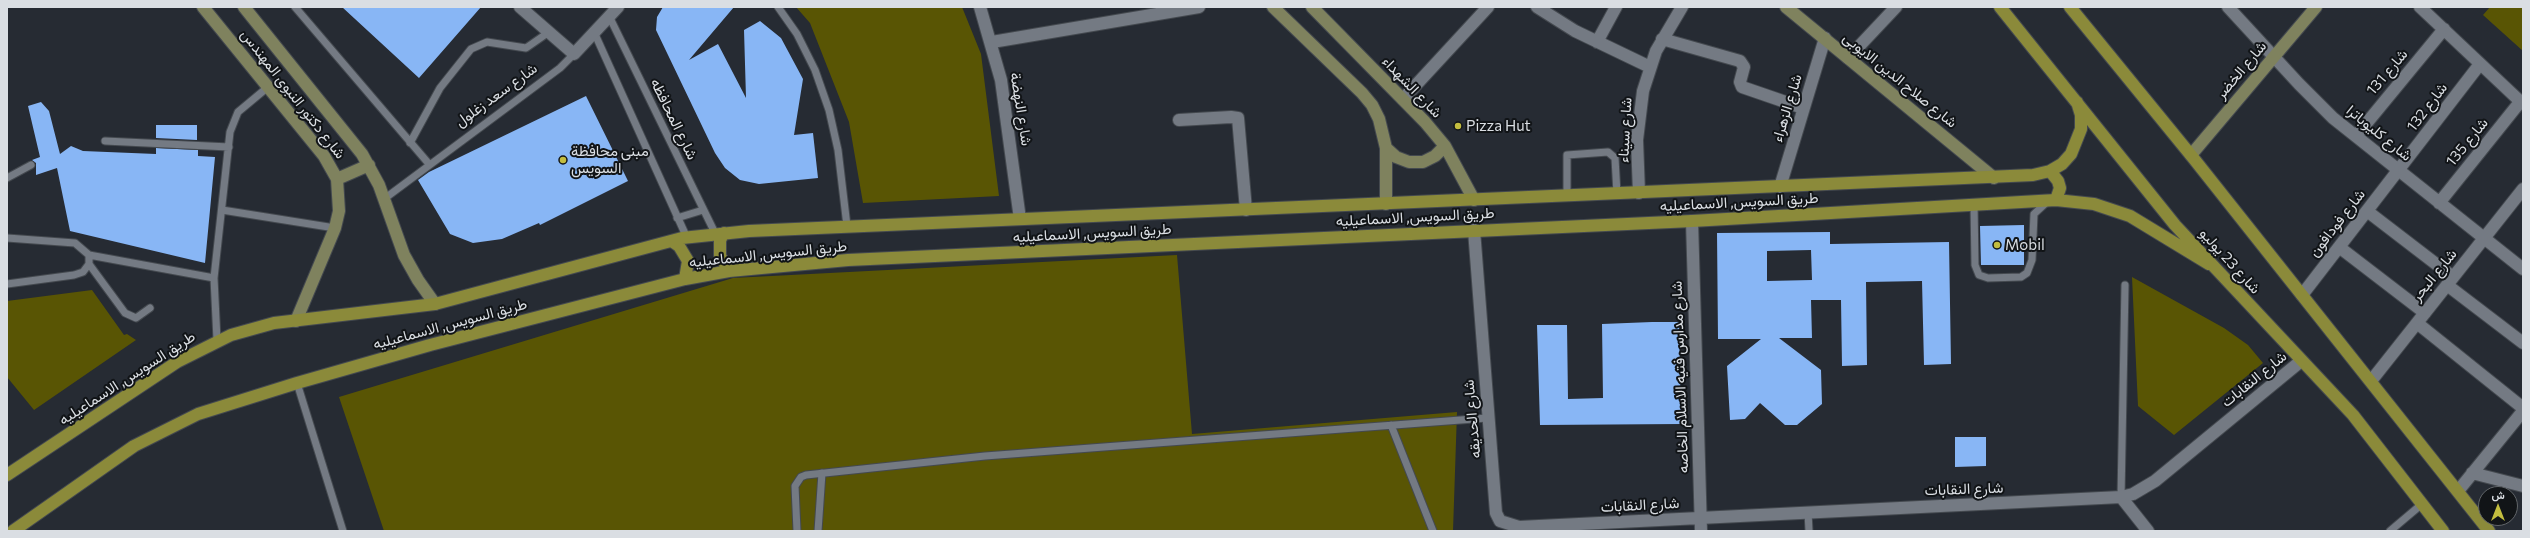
<!DOCTYPE html>
<html>
<head>
<meta charset="utf-8">
<style>
  body { margin:0 }
  #map { position:relative; width:2530px; height:538px; overflow:hidden; background:#262b33; font-family:Commissioner,Vazirmatn,sans-serif }
  canvas { display:block }
  .frame { position:absolute; inset:0; border:8px solid #dadee3; pointer-events:none }
  .north { position:absolute; left:2478px; top:486px; width:40px; height:40px; box-sizing:border-box; background:#111417; border:1px solid #616569; border-radius:50%; rotate:0deg; font-size:11px; font-weight:700; line-height:16px; text-align:center; color:#dadee3 }
  .north::after { content:''; display:block; margin:auto; width:14px; height:18px; background:#c3bd3f; clip-path:polygon(50% 0,100% 100%,50% 72%,0 100%) }
</style>
</head>
<body>
<div id="map">
<canvas width="2530" height="538"></canvas>
<div class="frame"></div>
<div class="north">ش</div>
</div>
<script>
const g = document.querySelector('canvas').getContext('2d');
g.lineJoin = 'round';
function fillPath(path, color) {
  g.fillStyle = color;
  g.fill(path, 'evenodd');
}
function shape(rows) {
  const path = new Path2D();
  for (const r of rows) {
    path.moveTo(r[0], r[1]);
    for (let i = 2; i < r.length; i += 2) path.lineTo(r[i], r[i + 1]);
  }
  return path;
}
function trace(path, color, width, dash) {
  g.strokeStyle = color;
  g.lineWidth = width;
  g.lineCap = dash ? 'butt' : 'round';
  g.setLineDash(dash || []);
  g.stroke(path);
}
function write(font, color, halo, rows, align = 'center') {
  g.font = font + ' Commissioner,Vazirmatn,sans-serif';
  g.lineWidth = 4;
  g.setLineDash([]);
  g.textBaseline = 'middle';
  g.strokeStyle = halo;
  g.fillStyle = color;
  for (const [text, x, y, turn = 0] of rows) {
    g.save();
    g.translate(x, y);
    g.rotate((+turn || 0) * Math.PI / 180);
    g.textAlign = isNaN(turn) ? turn : align;
    if (halo) g.strokeText(text, 0, 0);
    g.fillText(text, 0, 0);
    g.restore();
  }
}
const green = shape([
  [796,7,962,7,981,54,999,196,863,203,849,122,810,23],
  [2490,7,2523,7,2523,51,2483,15],
  [1177,255,1192,434,1457,412,1453,531,384,531,339,397,733,278],
  [2132,277,2224,328,2248,345,2263,363,2174,435,2138,406],
  [92,290,124,335,127,334,136,340,34,410,7,377,7,301]
]);
const building = shape([
  [342,7,481,7,419,78],
  [663,7,734,7,689,60,718,44,746,98,744,30,760,21,781,38,803,79,794,135,813,133,818,178,759,184,740,180,725,168,715,153,656,30,657,17],
  [586,96,628,181,540,225,539,223,502,239,473,243,450,234,418,180,429,172],
  [41,102,49,111,60,154,71,146,83,151,156,154,156,148,198,150,198,156,215,157,205,263,70,231,57,168,36,175,36,163,32,160,40,157,28,106],
  [156,125,197,125,197,140,156,138],
  [2024,225,2024,265,1981,265,1980,226],
  [1830,232,1830,244,1949,242,1951,364,1924,365,1922,281,1866,282,1867,365,1842,366,1841,300,1811,300,1812,338,1779,338,1821,370,1822,404,1797,425,1785,425,1760,403,1745,419,1730,420,1727,366,1761,339,1718,339,1717,233],
  [1811,250,1812,280,1767,281,1767,251],
  [1652,322,1679,322,1681,424,1540,425,1537,325,1567,325,1568,399,1603,398,1602,324],
  [1955,437,1986,437,1986,466,1955,467]
]);
const lane = shape([
  [295,7,429,164],
  [778,7,797,34,815,70,829,110,838,150,847,226],
  [609,16,715,233],
  [594,32,687,238],
  [105,141,229,147],
  [410,143,440,88,471,49,487,42,526,48,549,32],
  [7,178,31,165],
  [1567,195,1567,155,1608,152,1615,158,1617,194],
  [384,199,560,68,574,54],
  [1974,204,1975,265,1979,275,1988,278,2021,277,2027,273,2032,260,2034,214,2047,202],
  [222,210,335,228],
  [677,218,703,210],
  [7,238,75,243,89,255,89,264,83,272,74,275,7,284],
  [89,255,214,278],
  [89,264,125,313,136,318,150,308],
  [217,340,214,278,230,132,238,112,268,87],
  [297,383,343,531],
  [1391,425,1433,531],
  [2121,497,2125,285],
  [1808,512,1809,531],
  [797,531,795,486,801,477,806,475,985,456,1487,418],
  [818,531,822,473],
  [2390,531,2422,504]
]);
const street = shape([
  [520,7,574,54,618,7],
  [980,7,1001,80,1020,219],
  [1537,7,1575,31,1650,67],
  [2228,7,2299,84,2333,118,2523,269],
  [2420,7,2523,104],
  [1662,39,1740,61,1744,67,1740,82,1742,87,1803,108],
  [992,42,1199,7],
  [1597,42,1616,7],
  [1848,58,1896,7],
  [1403,99,1488,7],
  [1179,120,1231,117,1238,118,1246,210],
  [2356,136,2444,29],
  [1780,187,1825,38],
  [1639,193,1637,140,1643,91,1656,51,1682,7],
  [2439,203,2520,102],
  [2367,211,2453,277],
  [1692,221,1701,531],
  [1474,230,1496,513,1500,521,1519,527,2121,497,2133,494,2155,481,2301,361],
  [2339,247,2425,313],
  [2447,285,2523,343],
  [2302,295,2480,64],
  [2417,323,2523,408],
  [2371,381,2523,189],
  [2472,473,2523,486],
  [2458,491,2523,411],
  [2121,497,2148,531]
]);
const secondary = shape([
  [203,7,324,156,337,179,339,211,335,228,296,321],
  [244,7,362,154,379,185,404,255,418,280,435,304],
  [1273,7,1362,93,1372,105,1379,119,1386,148,1386,204],
  [1312,7,1425,122,1445,146,1474,200],
  [1786,7,1994,178],
  [1386,148,1396,157,1409,162,1423,162,1435,156,1445,146],
  [2191,155,2316,7],
  [337,179,369,165]
]);
const primary = shape([
  [2000,7,2175,225,2353,415,2443,531],
  [2070,7,2194,159,2489,531],
  [2050,171,2058,181,2060,188,2056,200],
  [724,233,720,240,720,256,729,271],
  [672,241,679,246,688,261,685,279],
  [7,475,177,362,231,335,274,323,435,304,682,238,749,231,2033,175,2050,171,2062,164,2071,154,2081,129,2081,115,2077,102],
  [13,531,134,446,198,414,297,383,430,345,685,279,729,271,848,260,1692,221,2056,200,2094,204,2130,216,2209,264]
]);
const markers = [
  [1458,126,4,"#c3bd3f"],
  [563,160,4,"#c3bd3f"],
  [1997,245,4,"#c3bd3f"]
];
const streetNames = [
  ["شارع الخضر",2241,70,-50],
  ["شارع 131",2387,72,-50],
  ["شارع صلاح الدين الايوبى",1900,80,39],
  ["شارع الشهداء",1412,87,46],
  ["شارع دكتور النبوى المهندس",293,94,52],
  ["شارع سعد زغلول",496,95,-36],
  ["شارع 132",2427,107,-53],
  ["شارع الزهراء",1787,108,-73],
  ["شارع النهضة",1021,109,81],
  ["شارع المحافظه",674,119,64],
  ["شارع سيناء",1625,130,-87],
  ["شارع كليوباترا",2379,133,39],
  ["شارع 135",2467,142,-51],
  ["طريق السويس, الاسماعيليه",1739,202,-3],
  ["طريق السويس, الاسماعيليه",1415,217,-3],
  ["شارع فودافون",2337,223,-52],
  ["طريق السويس, الاسماعيليه",1092,233,-3],
  ["طريق السويس, الاسماعيليه",768,254,-6],
  ["شارع 23 يوليو",2230,261,48],
  ["شارع البحر",2434,275,-51],
  ["طريق السويس, الاسماعيليه",450,324,-15],
  ["شارع مدارس فتيه الاسلام الخاصه",1680,377,-92],
  ["طريق السويس, الاسماعيليه",127,378,-33],
  ["شارع النقابات",2254,379,-39],
  ["شارع الحديقه",1472,419,-95],
  ["شارع النقابات",1964,489,-2],
  ["شارع النقابات",1640,505,-3]
];
const poiNames = [
  ["Pizza Hut",1466,126],
  ["مبنى محافظة",571,151],
  ["السويس",571,168],
  ["Mobil",2005,245]
];
fillPath(green, '#595504');
fillPath(building, '#88b6f5');
trace(lane, '#44494f', 9);
trace(street, '#44494f', 14);
trace(secondary, '#44494f', 14);
trace(primary, '#44494f', 14);
trace(lane, '#747a83', 7);
trace(street, '#747a83', 12);
trace(secondary, '#7f825e', 12);
trace(primary, '#8b8a3a', 12);
for (const [x, y, r, color] of markers) {
  const dot = new Path2D();
  dot.arc(x, y, r, 0, 2 * Math.PI);
  g.fillStyle = color;
  g.fill(dot);
  trace(dot, '#111417', 1.5);
}
write('15px', '#dadee3', '#111417', streetNames);
write('15px', '#dadee3', '#111417', poiNames, 'left');
</script>
</body>
</html>
